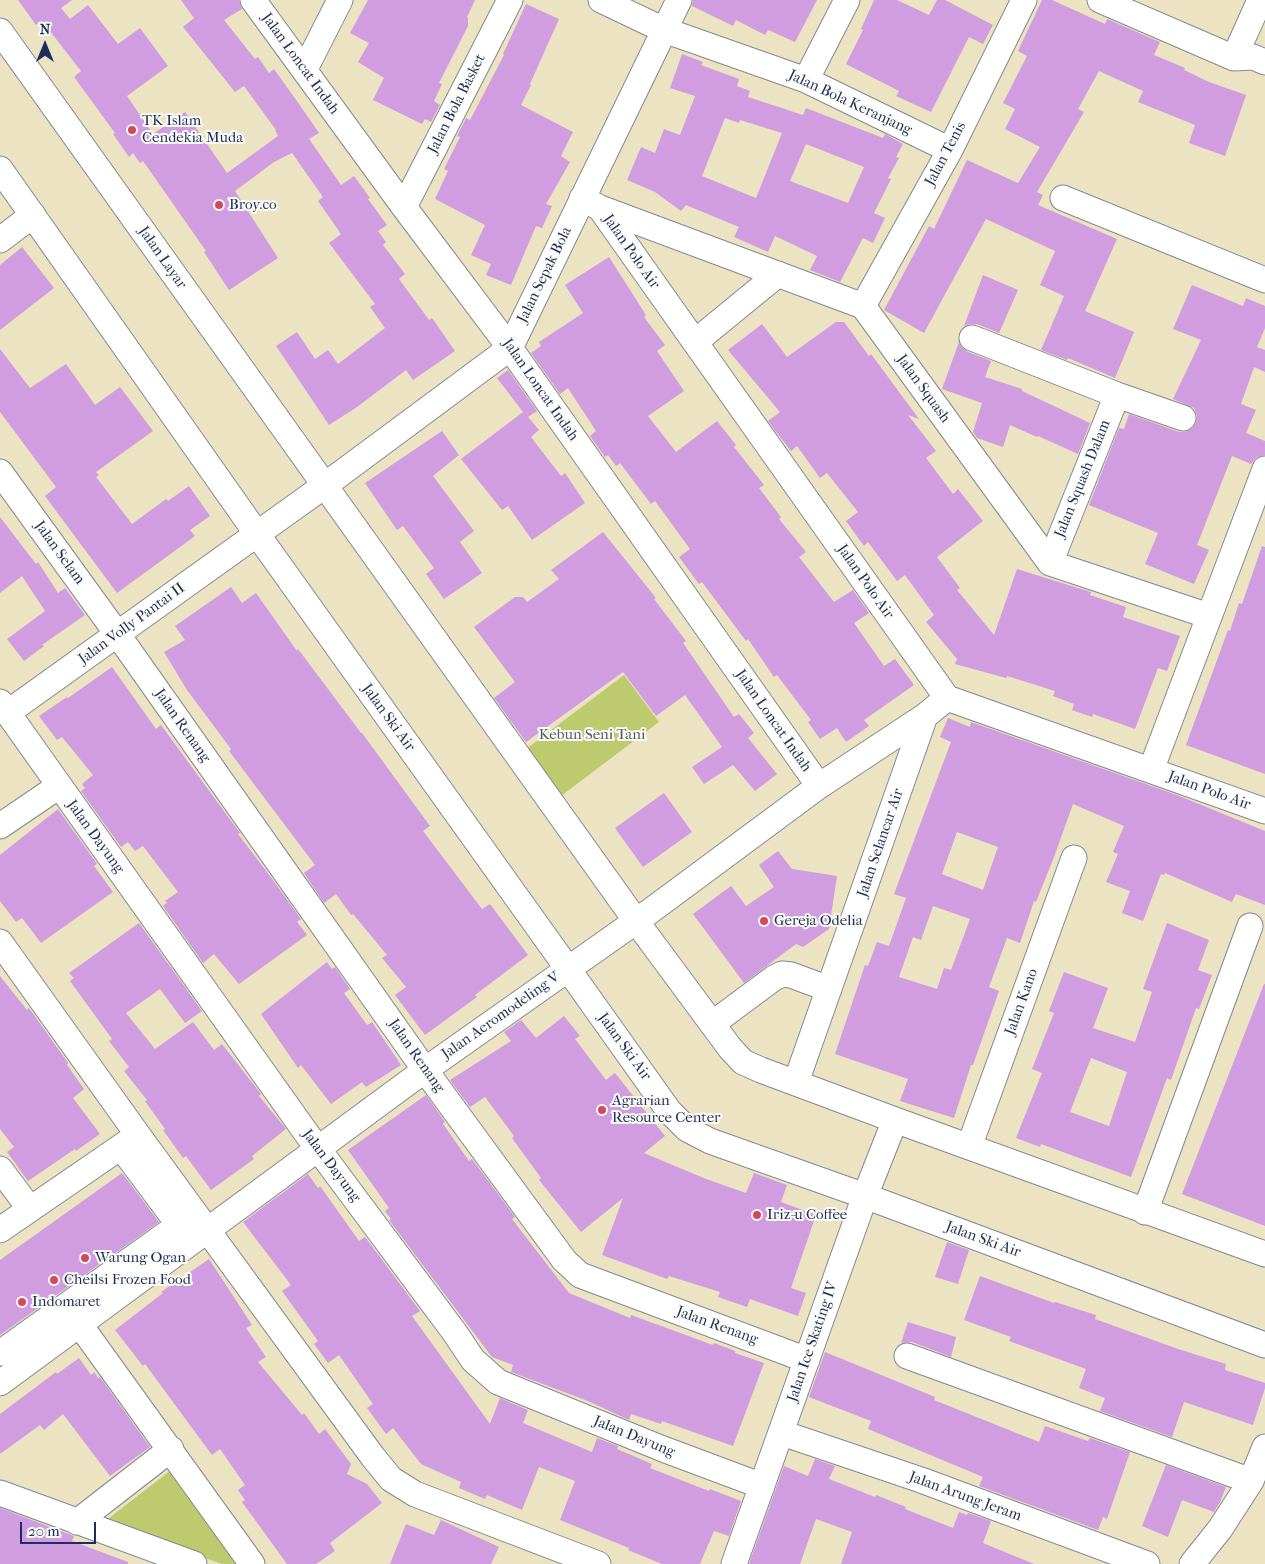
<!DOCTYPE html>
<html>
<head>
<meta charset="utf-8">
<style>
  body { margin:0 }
  #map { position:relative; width:1265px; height:1564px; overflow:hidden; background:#ebe3c2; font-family:"IM FELL French Canon",serif }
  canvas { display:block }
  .north { position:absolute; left:20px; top:20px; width:50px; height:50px; -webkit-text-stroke:4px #fdfcf7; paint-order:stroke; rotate:0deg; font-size:14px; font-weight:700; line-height:20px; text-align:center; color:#1b2f5e }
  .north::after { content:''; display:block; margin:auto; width:18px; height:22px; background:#1b2f5e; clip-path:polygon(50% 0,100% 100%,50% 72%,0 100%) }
  .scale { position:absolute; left:20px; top:1522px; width:76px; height:22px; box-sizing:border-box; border:2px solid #1b2f5e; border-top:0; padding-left:6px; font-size:15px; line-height:18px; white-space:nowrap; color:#1b2f5e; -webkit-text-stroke:4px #fdfcf7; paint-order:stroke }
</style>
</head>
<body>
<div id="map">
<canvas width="1265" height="1564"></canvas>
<div class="north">N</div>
<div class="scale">20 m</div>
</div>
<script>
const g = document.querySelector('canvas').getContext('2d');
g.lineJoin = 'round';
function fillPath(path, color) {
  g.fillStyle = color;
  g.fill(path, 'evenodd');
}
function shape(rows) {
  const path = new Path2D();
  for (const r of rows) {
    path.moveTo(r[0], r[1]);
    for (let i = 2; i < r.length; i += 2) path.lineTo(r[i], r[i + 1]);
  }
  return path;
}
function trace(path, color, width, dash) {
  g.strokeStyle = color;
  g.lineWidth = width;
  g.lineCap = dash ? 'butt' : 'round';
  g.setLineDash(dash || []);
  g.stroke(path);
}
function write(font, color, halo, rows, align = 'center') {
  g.font = font + ' "IM FELL French Canon",serif';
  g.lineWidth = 4;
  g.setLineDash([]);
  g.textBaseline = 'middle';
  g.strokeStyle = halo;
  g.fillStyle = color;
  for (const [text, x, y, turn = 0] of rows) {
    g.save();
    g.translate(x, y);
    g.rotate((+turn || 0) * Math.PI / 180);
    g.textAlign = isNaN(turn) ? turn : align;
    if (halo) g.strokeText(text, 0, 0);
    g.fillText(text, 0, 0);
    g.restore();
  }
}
const green = shape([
  [624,675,659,722,561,796,526,749],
  [171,1470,239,1564,222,1564,104,1522]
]);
const building = shape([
  [18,0,72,0,61,8,70,19,88,5,118,44,140,28,168,66,127,96,153,134,185,112,227,173,278,136,275,130,276,130,244,86,235,92,183,27,194,18,181,0,239,0,242,9,224,20,255,59,258,57,269,73,274,69,299,104,319,133,309,139,341,185,354,176,370,198,368,199,387,225,378,231,386,242,383,245,405,274,399,279,429,320,432,318,455,351,413,380,406,370,357,407,329,425,276,346,297,332,315,359,328,350,338,364,385,328,370,307,375,304,329,243,341,234,318,201,323,197,292,153,274,162,235,191,278,258,229,290,204,252,206,251,143,161,140,163,133,153,129,157,113,134,115,133,74,77,81,71,42,21,36,25],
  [368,0,475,0,467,17,468,18,468,26,439,83,442,84,434,101,440,105,431,122,425,119,422,124,373,100,384,78,358,62,369,43,350,33],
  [693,0,817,0,795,42,768,30,765,35,736,20,733,26,692,6],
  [874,0,897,0,929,15,937,0,945,0,993,25,983,44,969,37,931,112,896,96,899,91,846,64,863,30,861,29],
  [1042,0,1052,0,1105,24,1107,19,1160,42,1154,55,1185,68,1184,70,1209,82,1246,95,1225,156,1189,143,1195,125,1138,102,1143,91,1099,71,1078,109,1084,112,1037,192,1043,195,1038,205,1117,239,1085,311,1134,332,1115,378,1068,358,1067,360,1041,350,1064,296,1040,285,1055,251,986,219,924,333,884,310,929,226,934,229,967,160,1018,183,1040,147,1005,129,1015,109,1003,103,1027,56,1018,51],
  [526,4,559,19,530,84,531,85,521,105,573,132,561,156,570,162,546,204,552,206,542,228,536,226,511,285,486,275,491,264,471,255,485,225,435,199,448,171,444,169,460,137,457,136,466,118,470,120,504,55,503,54],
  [682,54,703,62,701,65,739,79,737,86,750,91,748,97,803,115,806,108,883,138,885,134,903,144,896,157,899,158,888,178,891,179,874,213,885,218,873,243,863,238,840,282,810,270,817,256,775,236,768,252,734,237,739,227,686,205,681,211,655,192,627,180,641,147,655,153,664,129,680,135,695,96,670,88],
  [725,118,739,123,740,120,782,133,756,198,702,176],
  [806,144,864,167,848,203,790,181],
  [22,247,54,288,0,330,0,265],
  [609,257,646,315,644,317,665,345,657,351,684,391,648,416,676,452,717,421,736,445,734,447,764,485,759,488,781,517,779,519,806,552,799,557,834,602,853,590,869,613,854,623,884,666,895,659,914,685,864,720,869,726,846,742,837,728,820,739,808,722,811,720,777,675,774,677,748,639,746,641,702,582,699,584,679,557,690,549,655,501,651,504,620,463,616,466,608,455,605,457,590,436,596,431,568,388,560,394,531,353,541,346,539,342,583,313,565,285],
  [983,275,1018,290,999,333,977,324,970,324,964,326],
  [1192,285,1243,306,1246,298,1265,306,1265,328,1257,347,1265,350,1265,372,1254,367,1241,404,1256,410,1246,433,1265,441,1265,455,1256,458,1251,464,1232,456,1197,545,1209,550,1194,584,1145,564,1158,533,1089,505,1119,428,1124,429,1129,414,1179,432,1185,432,1192,429,1196,423,1197,416,1194,408,1173,399,1201,340,1173,329],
  [836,322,844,322,869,356,871,354,919,419,908,415,936,451,926,458,953,494,958,489,983,521,937,557,960,588,957,590,994,635,1017,569,1091,592,1090,595,1126,607,1123,617,1180,636,1167,671,1158,668,1135,729,1093,714,1092,717,1072,710,1074,704,1053,696,1055,691,1007,676,1006,678,955,664,957,659,926,622,934,615,905,575,897,581,868,542,864,546,846,521,858,512,827,473,820,478,797,446,791,451,776,432,768,421,780,412,728,350,762,324,787,357],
  [959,342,961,347,966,351,991,361,985,377,1022,389,1022,391,1090,423,1078,454,1038,436,1037,437,1010,425,1003,447,977,438,973,432,982,403,942,389],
  [0,349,30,388,66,364,95,405,120,387,153,431,96,472,99,475,96,477,132,524,166,499,168,501,189,486,210,516,190,530,195,536,117,593,45,496,56,487,0,412],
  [508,370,537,411,528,417,539,430,531,437,561,476,565,473,585,503,532,540,508,506,502,510,461,459,523,412,497,378],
  [442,431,459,455,433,476,474,531,460,542,482,573,444,599,426,574,434,568,403,526,397,530,365,483],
  [0,517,36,564,38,562,58,593,65,588,85,615,42,645,44,646,24,661,7,639,45,611,22,576,0,593],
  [603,532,656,598,654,599,686,641,683,643,734,717,739,714,754,733,748,738,777,774,755,791,733,765,704,784,692,767,722,747,685,695,656,716,623,672,526,742,494,698,515,682,474,627,515,597,523,597,527,602,559,579,551,570],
  [1262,546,1265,547,1265,774,1186,745,1228,630,1230,631,1239,603,1242,604],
  [231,587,242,603,256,593,297,651,298,649,361,733,362,733,430,826,423,831,482,909,490,904,528,955,475,995,477,997,425,1035,395,995,406,987,382,958,387,955,353,914,351,915,336,894,324,903,304,873,315,865,229,751,231,749,187,690,164,652,185,640,175,626],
  [112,667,156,729,161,725,240,833,238,834,270,876,301,919,297,922,307,935,239,984,214,954,203,963,163,906,167,903,165,901,178,892,143,846,135,851,128,842,121,847,81,791,85,788,82,784,93,775,62,737,57,740,39,716,67,697,68,698],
  [948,718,970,727,971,722,1177,795,1265,831,1265,905,1236,894,1232,902,1165,873,1164,875,1161,874,1143,921,1122,913,1130,891,1106,882,1118,854,1113,852,1124,826,1073,804,1054,857,1036,902,1034,901,1020,943,1007,938,989,987,999,991,973,1065,971,1065,954,1118,900,1101,908,1079,835,1054,865,965,868,966,877,942,889,946,906,898,894,894,951,742,940,737],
  [957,832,998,847,983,890,942,874],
  [933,906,970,919,951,970,944,968,937,989,899,977,913,937,921,940],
  [664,793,692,832,643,867,615,828],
  [58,809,97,864,94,866,113,892,41,943,22,918,16,922,0,901,0,855],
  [778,851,792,869,837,876,829,929,803,947,796,944,744,983,693,914,731,886,746,906,774,887,759,865],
  [139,923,202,1011,185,1023,160,989,126,1013,155,1049,193,1022,214,1050,222,1044,261,1094,259,1096,286,1129,252,1156,254,1159,211,1190,186,1156,183,1158,163,1130,165,1129,145,1101,147,1100,124,1071,129,1067,109,1041,112,1039,70,981,74,978,69,973],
  [1167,923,1209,940,1198,970,1212,975,1199,1009,1196,1008,1171,1080,1167,1078,1131,1177,1041,1144,1040,1147,1016,1138,1042,1073,1032,1069,1054,1013,1049,1011,1064,972,1108,988,1093,1028,1135,1042,1152,992,1143,989],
  [1091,1058,1127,1072,1109,1126,1070,1112],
  [327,962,332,969,335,967,350,989,344,993,367,1025,372,1022,401,1065,366,1087,362,1082,331,1104,301,1065,298,1068,261,1014],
  [0,976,27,1010,29,1008,68,1063,67,1065,84,1089,73,1098,100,1134,76,1151,75,1149,28,1181,7,1152,14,1147,0,1129],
  [1264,984,1265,984,1265,1226,1182,1194],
  [564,1016,580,1036,575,1039,606,1080,615,1073,665,1136,644,1153,706,1179,746,1193,754,1173,787,1185,781,1202,816,1215,791,1288,806,1293,798,1316,750,1299,747,1307,718,1297,720,1292,669,1276,667,1279,602,1255,623,1198,581,1232,539,1180,541,1178,512,1138,514,1136,485,1097,470,1107,450,1080,511,1041,504,1032,521,1020,536,1038],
  [426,1095,445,1122,443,1124,469,1161,472,1159,515,1217,512,1219,569,1293,630,1318,631,1315,713,1345,714,1343,735,1351,735,1353,764,1363,733,1446,662,1421,661,1424,631,1414,629,1420,588,1401,511,1372,513,1365,492,1357,389,1220,391,1219,385,1211,389,1208,348,1150],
  [122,1173,159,1222,0,1335,0,1260],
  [308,1174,318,1188,320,1186,359,1241,365,1237,420,1311,412,1316,490,1424,500,1398,528,1410,523,1423,592,1452,597,1438,618,1446,617,1449,652,1464,650,1468,709,1491,710,1489,741,1501,729,1536,714,1531,700,1564,662,1564,628,1550,629,1548,560,1520,575,1481,539,1467,522,1510,487,1495,485,1499,459,1488,461,1482,421,1464,393,1428,386,1434,367,1408,373,1404,339,1355,328,1363,314,1344,318,1341,282,1291,291,1285,243,1222],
  [947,1242,969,1250,958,1284,935,1277],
  [209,1259,252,1325,246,1328,266,1357,258,1362,302,1415,304,1413,319,1434,325,1429,351,1464,347,1474,367,1484,382,1503,330,1543,335,1551,316,1564,287,1564,242,1502,245,1500,238,1490,245,1485,220,1449,212,1455,145,1364,143,1366,115,1330,163,1293,161,1292],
  [980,1276,1054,1303,1055,1302,1096,1315,1095,1319,1178,1349,1226,1364,1225,1370,1265,1383,1265,1388,1253,1425,1184,1402,1172,1437,1100,1411,1105,1398,1079,1388,1086,1369,1009,1341,1011,1337,964,1320],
  [908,1322,956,1337,951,1357,912,1342,901,1343],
  [825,1352,935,1397,934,1400,1039,1442,1045,1426,1088,1441,1090,1438,1130,1452,1107,1519,1103,1517,1098,1530,979,1486,983,1477,868,1429,871,1421,809,1397],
  [79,1358,91,1375,94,1372,98,1378,100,1377,150,1447,110,1476,63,1414,44,1430,40,1425,0,1454,0,1414,56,1372,57,1374],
  [815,1459,835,1466,829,1479,875,1497,876,1495,906,1507,905,1509,953,1528,959,1512,967,1515,968,1513,991,1521,983,1543,1034,1564,841,1564,852,1532,816,1519,800,1564,749,1564,784,1466,808,1476],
  [1166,1465,1226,1487,1220,1502,1214,1512,1182,1500,1168,1537,1142,1526],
  [0,1508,74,1536,72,1541,128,1562,128,1564,0,1564],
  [441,1520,499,1547,491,1564,390,1564,406,1524,434,1535]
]);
const minor = shape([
  [253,0,404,207,510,348,819,786],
  [601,0,664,30,806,80,950,150],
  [1100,0,1234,58,1253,57,1265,62],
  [0,31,636,921,730,1048,743,1062,761,1070,895,1120,1265,1254],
  [1234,58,1260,0],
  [305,69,340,0],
  [806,80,847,0],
  [0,169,257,534,568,969,669,1111,687,1129,710,1141,865,1196,1265,1345],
  [582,198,600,208,947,698,1265,811],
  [1063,198,1265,280],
  [404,207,510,0],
  [600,208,863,306,1050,563,1209,616],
  [0,240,33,215],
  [863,306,950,150,1024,0],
  [972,338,1117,395,1050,563],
  [695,342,778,274],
  [1117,395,1183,418],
  [0,472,118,635,425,1070,564,1260,580,1275,807,1360],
  [0,702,307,1134,455,1333,473,1360,498,1382,663,1449,762,1486],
  [7,713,324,486,510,348,679,0],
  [1151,770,1265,469],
  [0,826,59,786],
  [0,942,138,1135,373,1457,391,1479,415,1494,598,1564],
  [712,1024,774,978,782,974,791,975,829,989],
  [796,1082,925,716],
  [121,1147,188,1237],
  [969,1147,1074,858],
  [0,1169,30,1209],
  [1145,1212,1250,926],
  [0,1230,138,1135],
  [80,1325,252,1564],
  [0,1353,179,1225],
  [907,1356,1251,1481],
  [0,1383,425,1070,649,912,819,786,925,716,947,698],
  [782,1433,921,1480,1147,1564],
  [0,1493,194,1564],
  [77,1522,171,1449],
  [734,1564,865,1196,895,1120],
  [1192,1564,1220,1529,1251,1481,1265,1447]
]);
const markers = [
  [132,130,5,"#d1495b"],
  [219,205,5,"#d1495b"],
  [764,921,5,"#d1495b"],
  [602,1110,5,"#d1495b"],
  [757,1215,5,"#d1495b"],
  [85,1258,5,"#d1495b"],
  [54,1280,5,"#d1495b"],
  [22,1302,5,"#d1495b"]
];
const streetNames = [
  ["Jalan Loncat Indah",300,64,54],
  ["Jalan Bola Keranjang",850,103,25],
  ["Jalan Bola Basket",457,104,-63],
  ["Jalan Tenis",946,154,-62],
  ["Jalan Polo Air",631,252,55],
  ["Jalan Layar",162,258,55],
  ["Jalan Sepak Bola",545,275,-64],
  ["Jalan Squash",923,389,54],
  ["Jalan Loncat Indah",540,390,55],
  ["Jalan Squash Dalam",1083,479,-68],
  ["Jalan Selam",59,553,54],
  ["Jalan Polo Air",865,582,55],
  ["Jalan Volly Pantai II",132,624,-36],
  ["Jalan Ski Air",388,718,54],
  ["Jalan Loncat Indah",773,721,55],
  ["Jalan Renang",182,726,55],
  ["Jalan Polo Air",1209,791,20],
  ["Jalan Dayung",95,837,54],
  ["Jalan Selancar Air",881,843,-71],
  ["Jalan Kano",1022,1002,-70],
  ["Jalan Aeromodeling V",501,1016,-35],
  ["Jalan Ski Air",624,1047,54],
  ["Jalan Renang",416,1056,55],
  ["Jalan Dayung",331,1166,53],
  ["Jalan Ski Air",983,1240,20],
  ["Jalan Renang",717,1326,20],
  ["Jalan Ice Skating IV",813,1342,-71],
  ["Jalan Dayung",634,1437,22],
  ["Jalan Arung Jeram",965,1497,20]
];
const poiNames = [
  ["TK Islam",142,121],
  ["Cendekia Muda",142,138],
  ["Broy.co",229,205],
  ["Gereja Odelia",774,921],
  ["Agrarian",612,1101],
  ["Resource Center",612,1118],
  ["Iriz-u Coffee",767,1215],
  ["Warung Ogan",95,1258],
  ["Cheilsi Frozen Food",64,1280],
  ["Indomaret",32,1302]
];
const parkNames = [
  ["Kebun Seni Tani",592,735]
];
fillPath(green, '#bdca6d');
fillPath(building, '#d09de0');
trace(minor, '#838990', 27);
trace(minor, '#fff', 25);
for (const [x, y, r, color] of markers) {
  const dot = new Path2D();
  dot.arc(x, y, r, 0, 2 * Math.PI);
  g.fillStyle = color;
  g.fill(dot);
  trace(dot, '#fdfcf7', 2);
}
write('15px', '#1b2f5e', '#fdfcf7', streetNames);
write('15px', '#1b2f5e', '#fdfcf7', poiNames, 'left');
write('15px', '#4c5e62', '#fdfcf7', parkNames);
</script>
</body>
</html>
